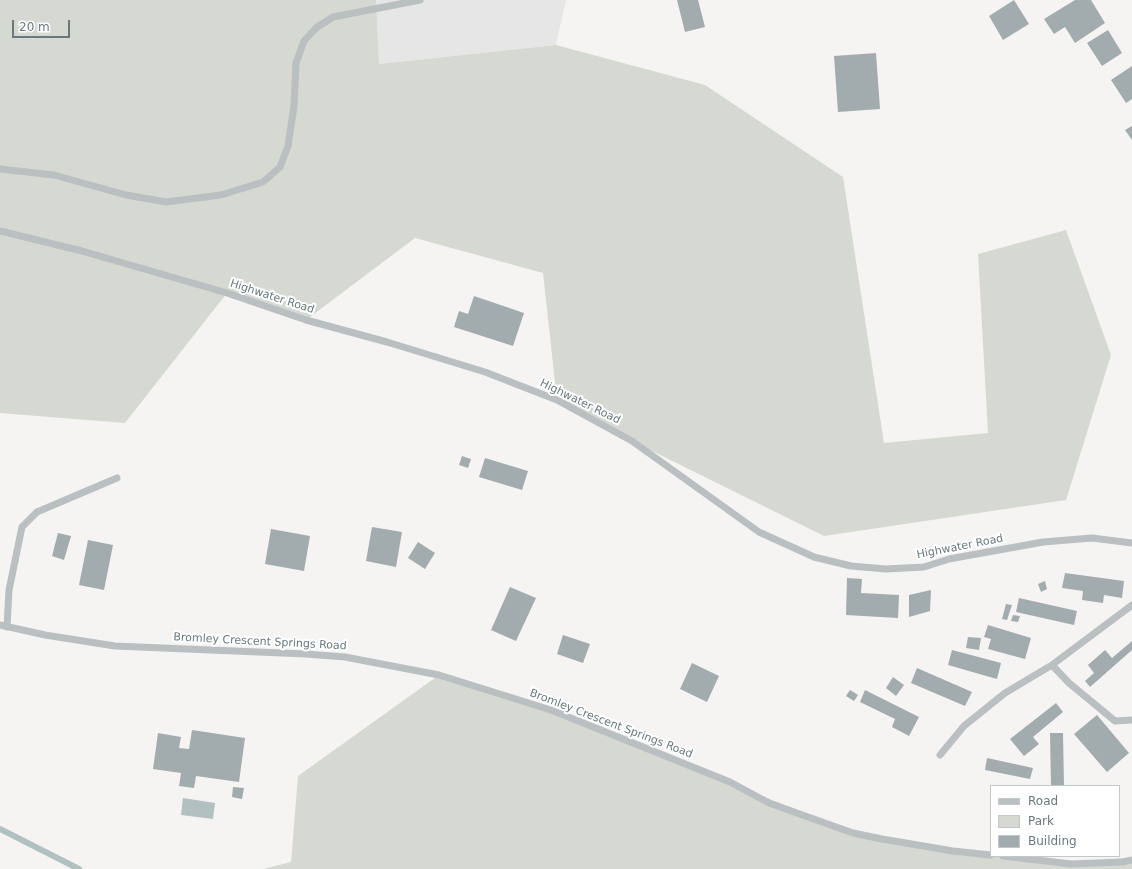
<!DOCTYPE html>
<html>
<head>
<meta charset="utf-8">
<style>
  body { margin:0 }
  #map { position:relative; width:1132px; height:869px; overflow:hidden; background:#f5f4f2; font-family:"DejaVu Sans",sans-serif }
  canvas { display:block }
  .legend { position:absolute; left:990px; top:785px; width:130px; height:72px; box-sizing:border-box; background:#fff; border:1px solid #c2c9cc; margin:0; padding:5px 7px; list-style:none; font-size:12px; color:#67797f }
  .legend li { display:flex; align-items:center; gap:8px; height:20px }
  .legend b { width:20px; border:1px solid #c2c9cc }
  .scale { position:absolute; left:12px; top:20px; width:58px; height:18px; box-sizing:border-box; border:2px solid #67797f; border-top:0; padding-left:5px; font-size:12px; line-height:14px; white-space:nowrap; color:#67797f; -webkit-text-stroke:3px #fff; paint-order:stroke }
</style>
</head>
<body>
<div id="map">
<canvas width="1132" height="869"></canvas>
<ul class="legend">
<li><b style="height:5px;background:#babfc1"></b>Road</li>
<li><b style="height:11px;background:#d5d9d1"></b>Park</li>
<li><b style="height:11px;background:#a2abae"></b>Building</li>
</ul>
<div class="scale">20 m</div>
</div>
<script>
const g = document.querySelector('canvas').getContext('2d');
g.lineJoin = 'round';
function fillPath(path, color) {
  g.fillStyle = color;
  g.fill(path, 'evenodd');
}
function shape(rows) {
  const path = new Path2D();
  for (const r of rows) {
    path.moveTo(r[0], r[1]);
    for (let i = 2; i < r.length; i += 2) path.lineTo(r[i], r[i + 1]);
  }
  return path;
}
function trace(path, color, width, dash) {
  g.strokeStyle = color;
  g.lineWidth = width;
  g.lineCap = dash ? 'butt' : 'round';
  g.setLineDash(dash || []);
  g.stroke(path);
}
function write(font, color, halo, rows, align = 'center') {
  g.font = font + ' "DejaVu Sans",sans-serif';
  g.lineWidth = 4;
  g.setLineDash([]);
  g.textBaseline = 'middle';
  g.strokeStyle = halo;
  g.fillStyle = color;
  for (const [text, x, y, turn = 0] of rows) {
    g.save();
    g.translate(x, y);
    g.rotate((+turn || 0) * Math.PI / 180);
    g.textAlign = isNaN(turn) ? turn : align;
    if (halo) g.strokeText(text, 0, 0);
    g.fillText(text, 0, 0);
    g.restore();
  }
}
const built = shape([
  [376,0,566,0,556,45,379,64]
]);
const green = shape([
  [0,0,376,0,379,64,556,45,705,85,843,177,884,443,988,433,978,254,1066,230,1111,355,1066,500,824,536,632,441,557,400,543,273,415,238,306,320,227,293,125,423,0,413],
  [439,675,551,710,853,833,991,856,1003,856,1071,864,1132,857,1132,869,263,869,291,862,298,776]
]);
const water = shape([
  [183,798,215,803,213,819,181,815]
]);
const stream = shape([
  [0,829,79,869]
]);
const building = shape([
  [677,0,698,0,705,27,685,32],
  [1014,0,1029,24,1003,40,989,16],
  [1075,0,1091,0,1105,23,1075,43,1065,27,1054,34,1044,19],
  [1108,30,1122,53,1102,66,1087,43],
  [876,53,880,109,838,112,834,56],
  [1132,66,1132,99,1126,103,1111,80],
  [1132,126,1132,140,1125,130],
  [474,296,524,313,513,346,454,327,459,311,468,314],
  [462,456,471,459,468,468,459,465],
  [485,458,528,471,522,490,479,477],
  [372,527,402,532,396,567,366,561],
  [271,529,310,536,304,571,265,564],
  [58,533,71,536,64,560,52,556],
  [88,540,113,545,104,590,79,585],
  [418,542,435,553,425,569,408,558],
  [1065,573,1124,581,1122,598,1104,595,1103,603,1082,600,1083,591,1062,588],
  [847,578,862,579,861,593,899,595,898,618,846,615],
  [1045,581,1047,589,1041,592,1038,584],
  [510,587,536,598,516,641,491,630],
  [931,590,930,611,909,617,909,595],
  [1019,598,1077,611,1074,625,1016,612],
  [1006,604,1012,605,1007,620,1002,619],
  [1013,615,1020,616,1018,622,1011,621],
  [988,625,1031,638,1025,659,988,649,991,639,984,637],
  [563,635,590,644,583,663,557,654],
  [968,637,981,638,979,650,966,648],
  [1132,641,1132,650,1090,687,1085,681,1094,673,1088,665,1105,650,1112,658],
  [952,650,1001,663,997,679,948,665],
  [692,663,719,676,707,702,680,689],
  [917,668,972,692,965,706,911,683],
  [893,677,904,685,896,696,886,688],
  [850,690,858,695,854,701,846,696],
  [865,690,919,717,909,736,892,727,895,719,860,702],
  [1056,703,1063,712,1033,737,1039,744,1024,756,1010,739],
  [1097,715,1129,753,1107,772,1074,734],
  [192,730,245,738,239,782,196,776,194,788,179,786,181,773,153,769,158,733,181,737,179,748,189,749],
  [1050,733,1063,733,1064,786,1051,786],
  [987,758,1033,768,1030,779,985,770],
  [233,787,244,788,242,799,232,797]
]);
const minor = shape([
  [0,169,54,175,126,195,166,202,221,195,263,182,280,167,288,146,294,106,296,63,304,41,316,28,333,17,420,0],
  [0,231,82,251,227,293,306,320,387,342,485,372,557,400,632,441,759,532,814,557,851,566,886,569,924,567,949,559,1043,542,1092,538,1132,543],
  [0,625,45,635,115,646,306,654,345,657,439,675,551,710,730,782,769,803,853,833,882,839,953,851,991,855],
  [7,627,9,590,22,527,37,512,117,478],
  [1052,665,1069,683,1115,721,1132,720],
  [940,755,964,726,1005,693,1052,665,1132,605],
  [1003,856,1071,864,1123,862,1132,860]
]);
const streetNames = [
  ["Highwater Road",272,297,18],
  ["Highwater Road",580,402,26],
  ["Highwater Road",960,547,-11],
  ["Bromley Crescent Springs Road",260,642,3],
  ["Bromley Crescent Springs Road",611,724,21]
];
fillPath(built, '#e5e6e5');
fillPath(green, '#d5d9d1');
fillPath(water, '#b3c0c2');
trace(stream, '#b3c0c2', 6);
fillPath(building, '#a2abae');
trace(minor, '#babfc1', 7);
write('11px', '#67797f', '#fff', streetNames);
</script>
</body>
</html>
